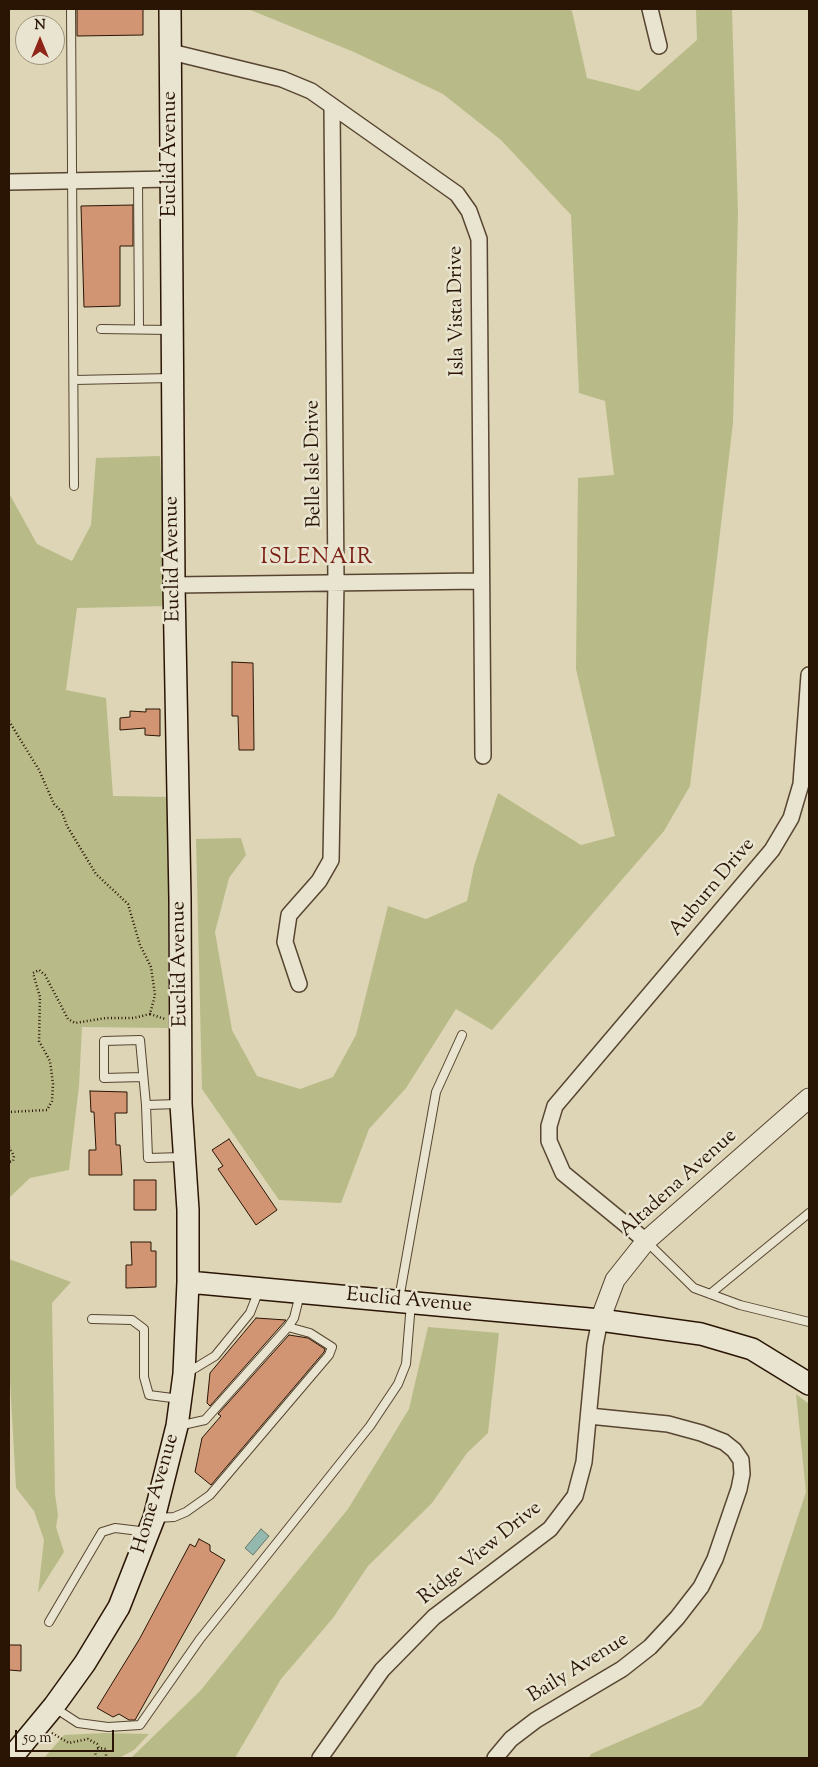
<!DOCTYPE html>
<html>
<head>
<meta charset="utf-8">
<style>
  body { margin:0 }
  #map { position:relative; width:818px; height:1767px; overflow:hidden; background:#ddd5b5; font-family:"Sorts Mill Goudy",serif }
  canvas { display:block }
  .frame { position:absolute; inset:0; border:10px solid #2a1505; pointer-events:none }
  .north { position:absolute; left:15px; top:15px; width:50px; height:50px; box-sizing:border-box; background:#e9e4cf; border:1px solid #9d917e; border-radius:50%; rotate:0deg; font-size:14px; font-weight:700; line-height:20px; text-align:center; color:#2a1505 }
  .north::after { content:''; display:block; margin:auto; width:18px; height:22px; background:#8f2418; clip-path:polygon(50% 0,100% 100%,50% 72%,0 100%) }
  .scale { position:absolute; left:15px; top:1730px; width:99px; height:22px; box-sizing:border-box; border:2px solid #2a1505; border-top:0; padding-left:6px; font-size:15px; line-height:18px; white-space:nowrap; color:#2a1505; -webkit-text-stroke:4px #e9e4cf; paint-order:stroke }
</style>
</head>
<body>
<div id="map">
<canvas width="818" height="1767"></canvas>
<div class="frame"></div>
<div class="north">N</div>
<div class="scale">50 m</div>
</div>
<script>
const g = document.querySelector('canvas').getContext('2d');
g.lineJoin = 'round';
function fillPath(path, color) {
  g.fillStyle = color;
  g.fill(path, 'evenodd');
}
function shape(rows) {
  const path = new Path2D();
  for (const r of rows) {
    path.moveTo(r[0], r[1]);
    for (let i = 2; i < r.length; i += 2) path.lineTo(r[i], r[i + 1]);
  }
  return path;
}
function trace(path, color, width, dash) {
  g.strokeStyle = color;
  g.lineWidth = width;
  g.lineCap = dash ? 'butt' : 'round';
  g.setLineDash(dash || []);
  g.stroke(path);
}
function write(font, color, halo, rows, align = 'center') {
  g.font = font + ' "Sorts Mill Goudy",serif';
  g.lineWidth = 5;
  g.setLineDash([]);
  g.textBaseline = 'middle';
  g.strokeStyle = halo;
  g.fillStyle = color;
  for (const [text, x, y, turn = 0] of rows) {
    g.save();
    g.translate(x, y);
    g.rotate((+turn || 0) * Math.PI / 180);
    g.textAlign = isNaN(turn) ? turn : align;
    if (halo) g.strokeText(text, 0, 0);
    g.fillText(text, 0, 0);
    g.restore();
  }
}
const green = shape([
  [248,9,569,9,572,11,587,78,639,91,697,40,696,9,732,9,738,213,733,423,690,786,664,831,492,1030,456,1009,406,1088,369,1129,341,1203,279,1200,202,1089,196,839,241,838,246,855,229,878,215,932,232,1030,257,1076,300,1089,333,1077,356,1035,388,906,426,919,467,901,474,866,498,793,581,845,615,836,576,669,578,478,614,475,605,401,579,393,571,215,501,140,443,94,354,52],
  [160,456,167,606,77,608,66,690,106,698,113,796,168,797,168,1028,82,1027,79,1086,69,1170,30,1178,9,1198,9,493,37,544,72,561,91,525,96,458],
  [9,1259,71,1282,52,1303,55,1494,58,1515,56,1527,64,1552,38,1593,44,1540,34,1511,16,1488,9,1362],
  [428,1327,499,1333,488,1433,467,1453,432,1503,368,1566,333,1618,281,1679,235,1758,131,1758,200,1691,348,1509,409,1409],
  [796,1394,809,1404,809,1758,589,1758,591,1754,701,1706,761,1629,806,1492],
  [105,1733,149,1734,134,1750,119,1758,44,1758,64,1735]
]);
const water = shape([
  [261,1529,269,1536,253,1555,245,1548,261,1529]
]);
const building = shape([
  [77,9,143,9,143,35,77,36,77,9],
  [133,205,133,246,120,246,120,306,84,307,81,206,133,205],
  [232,662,253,663,254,750,239,750,238,716,232,716,232,662],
  [146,709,160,709,160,736,145,735,145,728,120,730,120,718,130,717,130,711,146,712,146,709],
  [90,1091,127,1092,127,1113,115,1113,116,1145,120,1145,122,1175,89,1175,89,1150,96,1150,94,1112,91,1112,90,1091],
  [229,1139,277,1210,256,1225,218,1169,223,1166,212,1150,229,1139],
  [134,1180,156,1180,156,1210,134,1210,134,1180],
  [131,1242,151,1242,151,1251,156,1251,156,1287,126,1288,126,1265,132,1265,131,1242],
  [256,1318,286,1320,210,1406,207,1403,210,1373,256,1318],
  [289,1335,308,1338,325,1349,324,1352,211,1485,195,1472,202,1438,221,1416,218,1414,289,1335],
  [199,1539,210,1545,210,1551,225,1560,135,1720,129,1720,119,1714,113,1717,97,1708,140,1638,190,1544,195,1547,199,1539],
  [9,1645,21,1645,21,1671,9,1670,9,1645]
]);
const path = shape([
  [9,721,39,770,54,804,62,812,67,826,96,874,128,904,140,945,151,967,155,995,150,1014,134,1018,106,1018,75,1023,68,1019,45,975,39,970,33,973,40,997,39,1041,50,1061,53,1084,52,1101,47,1110,9,1112],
  [150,1014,165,1019],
  [9,1147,14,1156,13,1161,9,1162],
  [52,1733,69,1743,88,1739,97,1744,99,1748,106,1749,106,1758],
  [96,1758,95,1750,99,1748]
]);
const service = shape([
  [71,9,74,486],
  [138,179,139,329],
  [101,329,171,330],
  [74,380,171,378],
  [142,1077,104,1078,104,1041,140,1040,146,1105],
  [179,1104,146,1105,148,1158,183,1157],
  [646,1241,694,1288,740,1305,809,1322],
  [710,1294,809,1213],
  [399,1299,436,1092,462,1035],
  [92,1319,132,1320,144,1329,144,1377,149,1395,180,1399],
  [288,1327,294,1318,300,1294],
  [187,1373,215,1356,250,1313,259,1290],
  [156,1518,174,1517,186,1512,210,1495,329,1355,332,1347,310,1333,288,1327,205,1420,178,1426],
  [49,1622,102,1532,115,1528,148,1532],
  [55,1708,78,1723,108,1727,140,1725,200,1639,370,1426,398,1384,406,1364,411,1303]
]);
const minor = shape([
  [650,9,659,46],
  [171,52,282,79,311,91,457,194,469,211,479,239,483,756],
  [9,182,172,179],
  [174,585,480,581],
  [299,984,285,942,289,915,319,881,331,860,336,583,332,107],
  [646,1241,563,1173,549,1141,549,1126,555,1106,772,850,791,818,801,784,809,675],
  [320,1758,382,1670,434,1617,550,1529,575,1496,584,1462,595,1345,600,1320],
  [495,1758,511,1739,536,1720,622,1669,650,1647,677,1618,701,1587,715,1559,739,1489,742,1474,741,1460,734,1450,724,1442,701,1433,668,1424,589,1416]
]);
const tertiary = shape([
  [600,1320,615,1280,646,1241,809,1098]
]);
const secondary = shape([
  [188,1282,600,1320,701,1334,752,1349,809,1384],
  [11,1758,54,1706,85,1663,119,1607,154,1518,177,1426,184,1374,188,1282,188,1210,181,1104,180,899,174,585,170,9]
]);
const streetNames = [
  ["Euclid Avenue",172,154,-90],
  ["Isla Vista Drive",458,311,-91],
  ["Belle Isle Drive",315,464,-91],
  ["Euclid Avenue",174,559,-91],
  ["Auburn Drive",713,888,-50],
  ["Euclid Avenue",181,964,-91],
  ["Altadena Avenue",679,1184,-42],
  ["Euclid Avenue",409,1302,5],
  ["Home Avenue",157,1494,-74],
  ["Ridge View Drive",481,1554,-39],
  ["Baily Avenue",579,1669,-32]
];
const quarterNames = [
  ["ISLENAIR",317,559]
];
fillPath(green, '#b8bb88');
fillPath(water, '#93b9ae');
trace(water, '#69776a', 1);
fillPath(building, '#d19574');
trace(building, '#2a1505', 1);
trace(service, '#574531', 10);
trace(minor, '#574531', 18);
trace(tertiary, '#574531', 21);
trace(secondary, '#2a1505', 24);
trace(path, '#2a1505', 2.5, [1, 2.5]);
trace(service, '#e9e4cf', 8);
trace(minor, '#e9e4cf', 15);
trace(tertiary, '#e9e4cf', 19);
trace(secondary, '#e9e4cf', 21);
write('20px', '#2a1505', '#e9e4cf', streetNames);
g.letterSpacing = '1px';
write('22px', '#7a1f14', '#e9e4cf', quarterNames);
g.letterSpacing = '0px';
</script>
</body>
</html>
